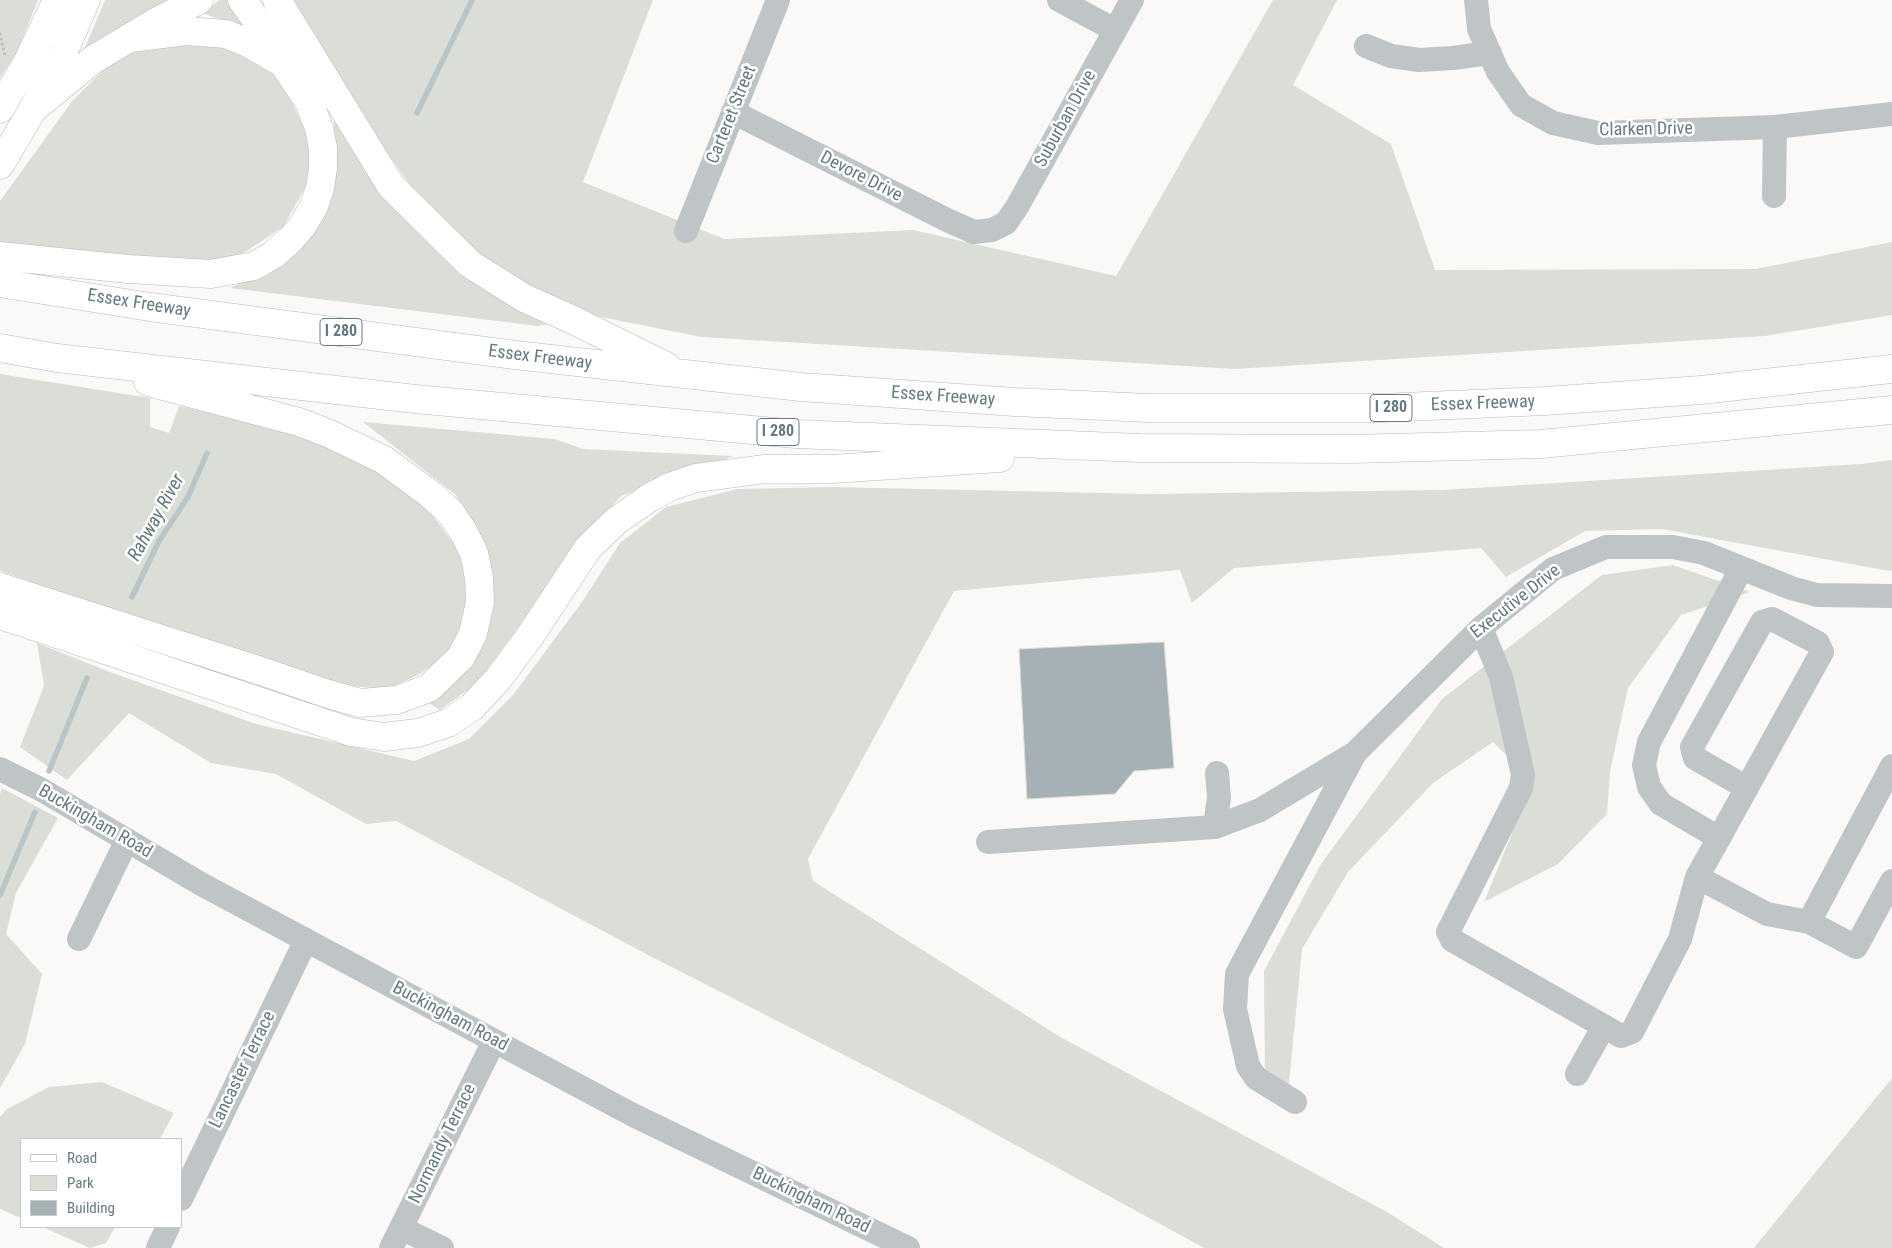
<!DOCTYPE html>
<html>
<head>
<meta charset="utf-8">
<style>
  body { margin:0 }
  #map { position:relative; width:1892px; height:1248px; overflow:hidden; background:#faf9f8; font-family:"Roboto Condensed",sans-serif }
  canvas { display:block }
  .legend { position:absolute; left:20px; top:1138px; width:162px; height:90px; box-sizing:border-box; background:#fff; border:1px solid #c2cacd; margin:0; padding:6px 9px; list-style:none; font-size:15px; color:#667a81 }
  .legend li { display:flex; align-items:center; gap:10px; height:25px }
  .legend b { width:25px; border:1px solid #c2cacd }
</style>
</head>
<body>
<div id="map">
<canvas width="1892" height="1248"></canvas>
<ul class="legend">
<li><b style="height:6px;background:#fff"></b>Road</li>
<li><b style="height:14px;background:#dbded7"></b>Park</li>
<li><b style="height:14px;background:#a6b1b5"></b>Building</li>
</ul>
</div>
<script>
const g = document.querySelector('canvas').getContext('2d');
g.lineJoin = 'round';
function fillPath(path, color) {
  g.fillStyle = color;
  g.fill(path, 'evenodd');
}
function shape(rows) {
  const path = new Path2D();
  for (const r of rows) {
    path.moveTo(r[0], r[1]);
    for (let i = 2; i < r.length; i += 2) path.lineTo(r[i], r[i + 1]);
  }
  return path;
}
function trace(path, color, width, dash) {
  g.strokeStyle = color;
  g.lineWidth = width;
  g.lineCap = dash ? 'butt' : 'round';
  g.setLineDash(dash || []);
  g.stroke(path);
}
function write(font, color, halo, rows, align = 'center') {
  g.font = font + ' "Roboto Condensed",sans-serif';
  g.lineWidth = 5;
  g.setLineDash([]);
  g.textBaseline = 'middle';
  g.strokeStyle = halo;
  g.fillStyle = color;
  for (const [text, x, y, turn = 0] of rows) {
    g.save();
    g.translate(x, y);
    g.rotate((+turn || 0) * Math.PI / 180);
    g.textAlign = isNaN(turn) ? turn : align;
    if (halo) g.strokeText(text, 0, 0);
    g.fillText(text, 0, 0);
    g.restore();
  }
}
const green = shape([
  [0,0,38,0,17,52,0,78],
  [105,0,179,0,84,50],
  [219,0,228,0,255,33,203,13],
  [290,0,653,0,583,182,724,239,913,230,1116,276,1273,0,1337,0,1293,85,1391,144,1435,270,1756,269,1892,242,1892,315,1765,336,1235,369,701,337,586,314,497,272,425,207,341,86],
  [187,38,240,50,281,79,308,137,309,181,283,227,242,254,194,263,0,244,0,201,73,100,121,53],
  [334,118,394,207,554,323,538,326,230,288,284,263,334,182],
  [0,374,150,398,150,427,169,433,179,406,316,436,412,487,469,565,466,616,447,655,418,675,387,689,338,685,229,651,0,571],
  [363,422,555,439,583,449,734,456,621,496,591,529,477,683,440,710,423,699,469,663,482,551,456,495],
  [1892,460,1892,570,1889,571,1662,529,1585,531,1506,577,1481,548,1234,568,1192,603,1180,570,954,591,808,859,813,881,1062,1038,1387,1212,1444,1248,1204,1248,946,1107,650,956,396,821,366,824,276,774,211,763,129,713,67,780,20,747,44,686,37,643,110,672,256,724,414,761,469,739,513,695,582,602,620,543,666,507,737,489,833,487,1149,494,1443,490,1861,464],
  [1673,565,1750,592,1681,615,1628,688,1610,772,1607,814,1558,864,1484,902,1533,782,1493,742,1433,783,1348,872,1302,949,1288,1094,1265,1076,1264,971,1321,864,1442,699,1602,575],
  [2,788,58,818,16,893,6,934,42,974,25,1044,0,1088,0,794],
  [1892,1078,1892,1248,1754,1248],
  [102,1082,174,1113,160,1139,21,1139,21,1218,0,1209,0,1117,7,1109,49,1087],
  [42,1227,115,1227,106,1243,90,1248]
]);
const stream = shape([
  [417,113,472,0],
  [132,597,159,541,188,497,207,453],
  [49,771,87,678],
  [0,895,35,812]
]);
const building = shape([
  [1164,642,1174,768,1134,771,1115,794,1027,799,1019,649,1164,642]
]);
const path = shape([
  [0,33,5,56]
]);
const minor = shape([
  [1059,0,1115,30],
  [1476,0,1479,29,1498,72,1521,105,1553,123,1598,133,1775,127,1892,114],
  [1366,46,1391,56,1419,60,1453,58,1490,53],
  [733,112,947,220,974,232,992,230,1006,223,1017,207,1132,0],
  [1774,196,1775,127],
  [686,231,778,0],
  [1481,628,1501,677,1523,775,1521,788,1448,932,1452,940,1621,1036,1632,1032,1680,939,1697,877,1719,838,1661,804,1649,787,1644,765,1649,742,1741,569],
  [0,769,42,790,201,884,633,1115,908,1248],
  [1215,827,1219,797,1217,773],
  [1719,838,1822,652,1818,643,1772,619,1762,622,1692,747,1695,758,1747,788],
  [988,842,1215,827,1260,810,1355,753,1481,628,1553,569,1606,547,1673,547,1704,553,1791,588,1817,595,1892,596],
  [1697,877,1767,914,1809,922,1856,947,1892,881],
  [1809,922,1892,766],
  [79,939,127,840],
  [1577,1074,1604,1026],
  [1295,1102,1256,1078,1248,1066,1235,1009,1237,974,1355,753],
  [181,1199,306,940],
  [401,1228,442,1248],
  [158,1248,168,1227],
  [391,1248,494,1041]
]);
const major = shape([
  [0,109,27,63,57,0],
  [33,109,94,59,156,22,199,0],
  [0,165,33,109,63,53,86,0]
]);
const highway = shape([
  [242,0,266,33,282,62],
  [277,0,391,186,470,264,524,298,573,320,666,366],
  [0,256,128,269,211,274,254,266,273,255,291,239,303,225,314,206,320,188,323,168,323,148,319,128,309,102,283,63,248,43,226,34,186,31,130,38],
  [0,283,150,307,515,355,801,387,1015,402,1149,408,1380,408,1545,401,1701,390,1892,369],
  [0,348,57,358,415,399,796,434,1141,448,1351,449,1541,444,1892,410],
  [0,587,258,670,325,693,360,703,397,700,429,688,461,657,473,634,480,602,479,578,474,553,463,531,450,512,430,494,384,460,328,433,299,422,148,382],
  [0,615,351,732,384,737,418,733,448,723,472,707,499,678,530,636,588,548,616,521,649,498,672,486,696,478,765,469,832,469,1000,458]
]);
const shields = [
  [341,332,42],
  [1391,408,42],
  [778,432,42]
];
const shieldNames = [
  ["I 280",341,332],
  ["I 280",1391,408],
  ["I 280",778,432]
];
const streetNames = [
  ["Carteret Street",732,115,-68],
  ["Suburban Drive",1066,119,-61],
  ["Clarken Drive",1646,130,-1],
  ["Devore Drive",861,177,27],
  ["Essex Freeway",139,304,9],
  ["Essex Freeway",540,358,7],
  ["Essex Freeway",943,397,4],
  ["Essex Freeway",1483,404,-2],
  ["Executive Drive",1516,602,-38],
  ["Buckingham Road",95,822,30],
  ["Buckingham Road",450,1017,28],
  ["Lancaster Terrace",243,1070,-64],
  ["Normandy Terrace",443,1144,-64],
  ["Buckingham Road",811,1201,26]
];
const waterNames = [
  ["Rahway River",157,518,-61]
];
fillPath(green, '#dbded7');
trace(stream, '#b8c6c8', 5.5);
fillPath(building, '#a6b1b5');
trace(building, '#dcdbda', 1);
trace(major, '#b3b9bc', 29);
trace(highway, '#b3b9bb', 29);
trace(path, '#babec0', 3, [2.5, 2.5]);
trace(minor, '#bfc5c7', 24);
trace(major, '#fff', 28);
trace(highway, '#fff', 28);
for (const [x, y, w] of shields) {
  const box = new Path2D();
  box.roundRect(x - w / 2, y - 13.5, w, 27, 4);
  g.fillStyle = '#fff';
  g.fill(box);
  trace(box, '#667a81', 1);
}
write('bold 16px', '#667a81', null, shieldNames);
write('18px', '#667a81', '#fff', streetNames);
write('italic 19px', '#62787a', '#fff', waterNames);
</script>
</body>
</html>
